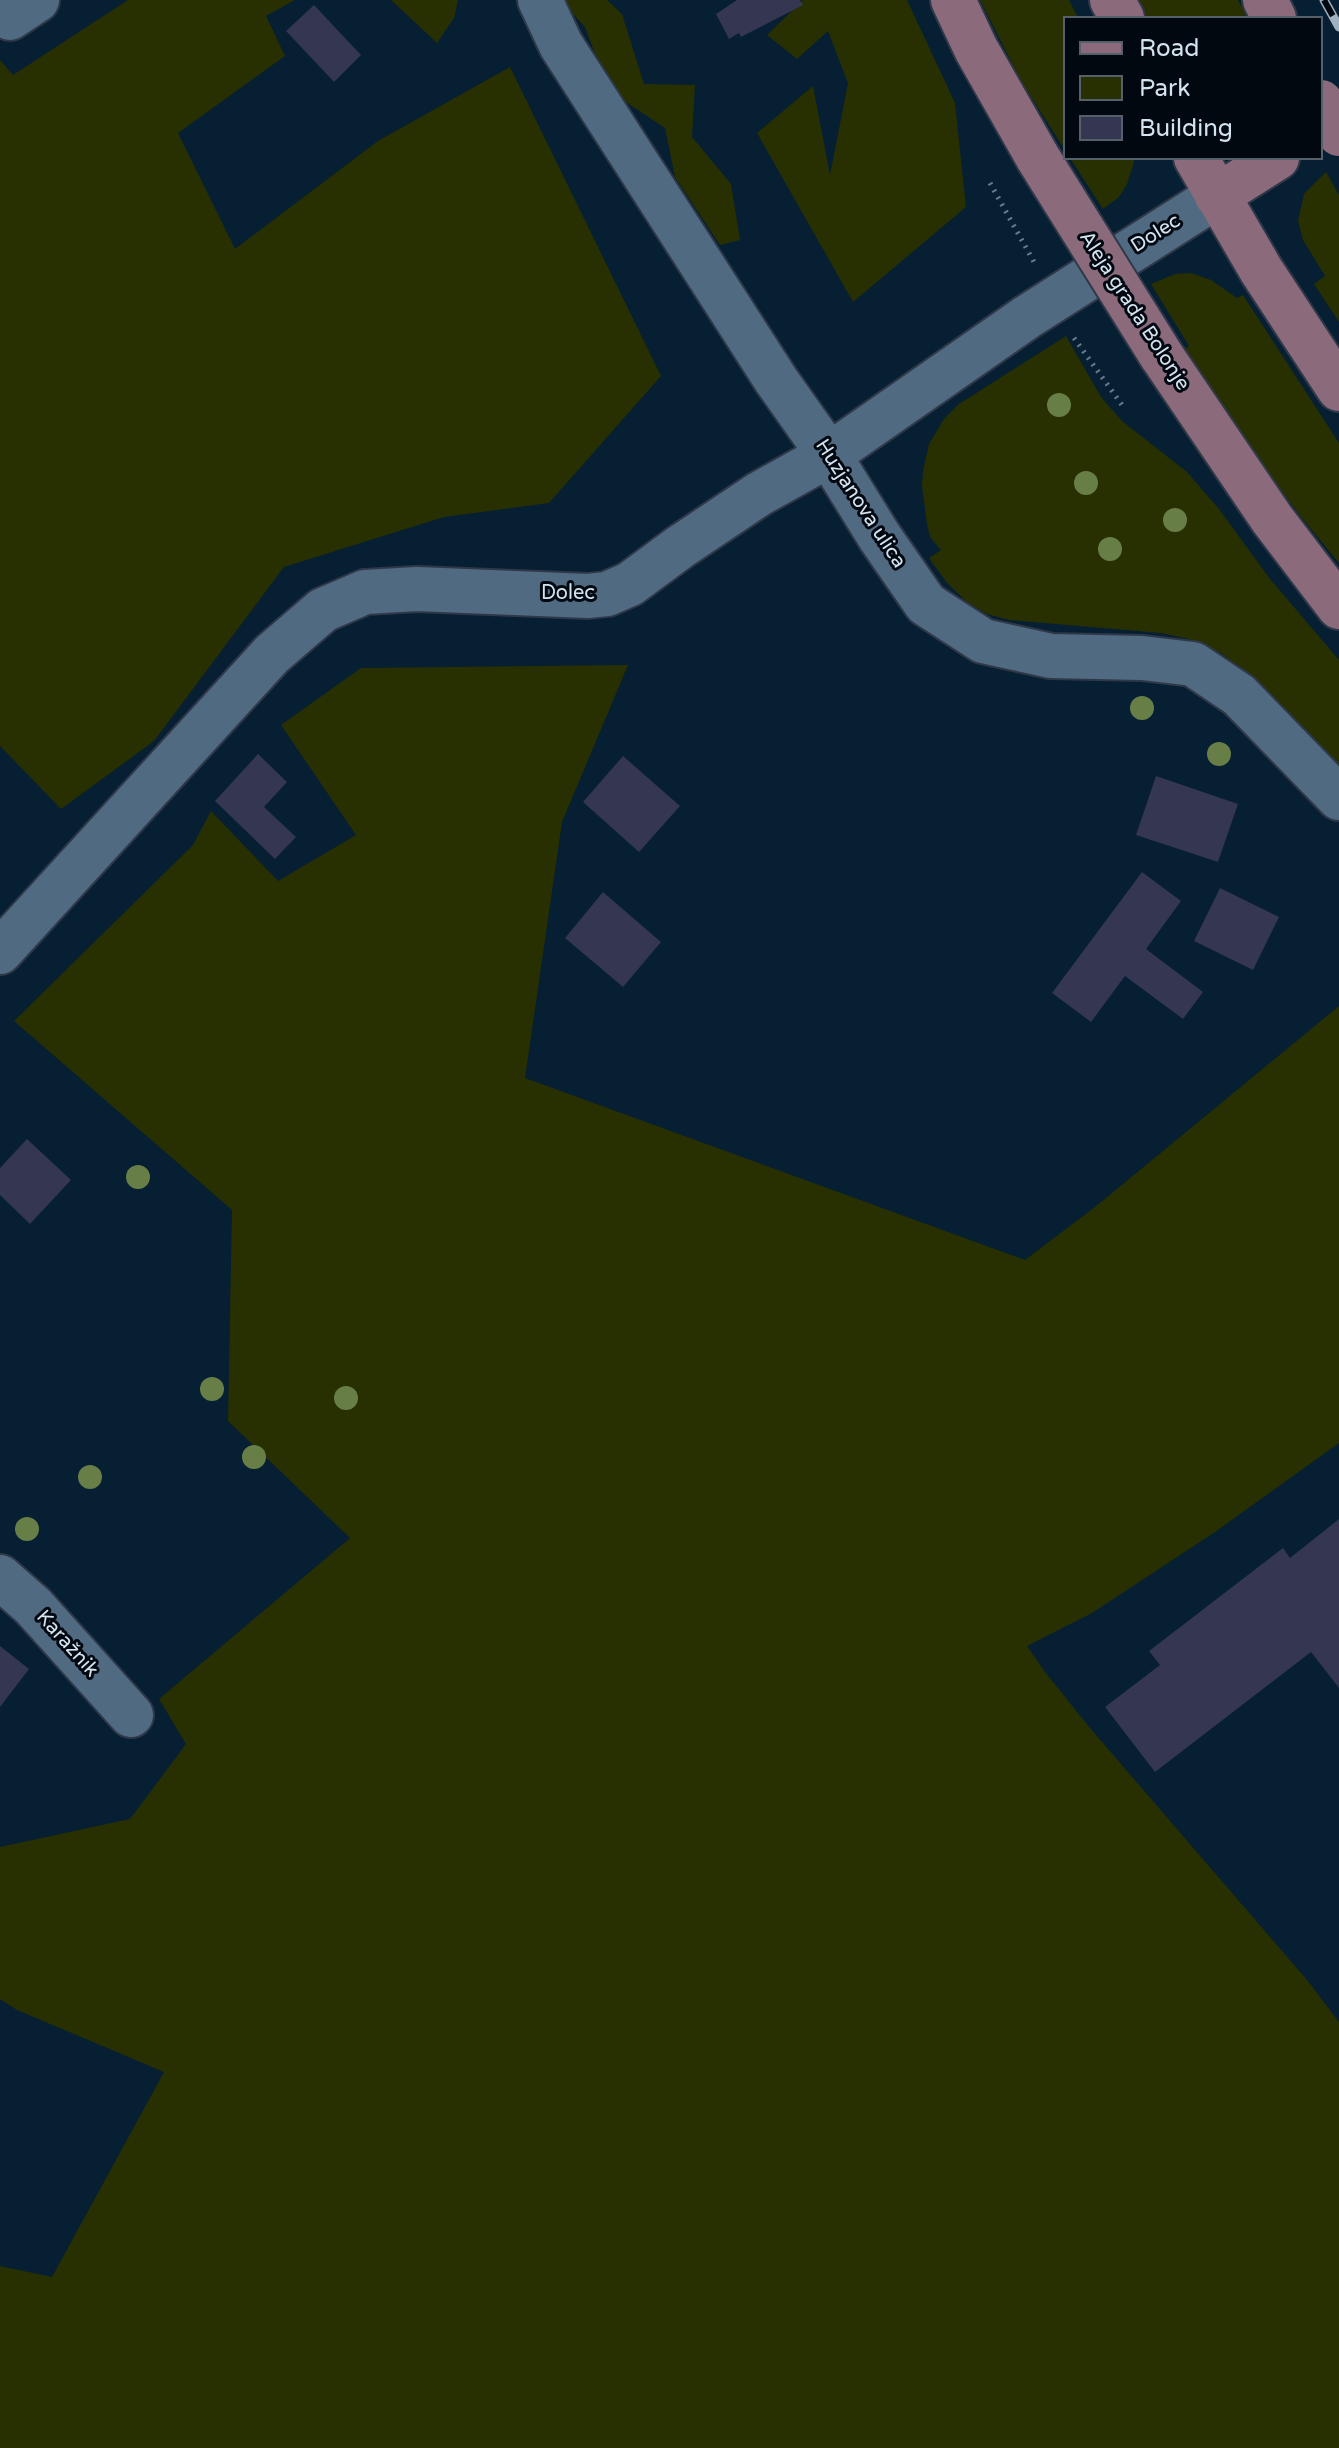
<!DOCTYPE html>
<html>
<head>
<meta charset="utf-8">
<style>
  body { margin:0 }
  #map { position:relative; width:1339px; height:2448px; overflow:hidden; background:#061f32; font-family:"Varela Round",sans-serif }
  canvas { display:block }
  .legend { position:absolute; left:1063px; top:16px; width:260px; height:144px; box-sizing:border-box; background:#020810; border:2px solid #56606a; margin:0; padding:10px 14px; list-style:none; font-size:24px; color:#d4e3f0 }
  .legend li { display:flex; align-items:center; gap:16px; height:40px }
  .legend b { width:40px; border:2px solid #56606a }
</style>
</head>
<body>
<div id="map">
<canvas width="1339" height="2448"></canvas>
<ul class="legend">
<li><b style="height:10px;background:#8b6a7b"></b>Road</li>
<li><b style="height:22px;background:#283002"></b>Park</li>
<li><b style="height:22px;background:#343652"></b>Building</li>
</ul>
</div>
<script>
const g = document.querySelector('canvas').getContext('2d');
g.lineJoin = 'round';
function fillPath(path, color) {
  g.fillStyle = color;
  g.fill(path, 'evenodd');
}
function shape(rows) {
  const path = new Path2D();
  for (const r of rows) {
    path.moveTo(r[0], r[1]);
    for (let i = 2; i < r.length; i += 2) path.lineTo(r[i], r[i + 1]);
  }
  return path;
}
function trace(path, color, width, dash) {
  g.strokeStyle = color;
  g.lineWidth = width;
  g.lineCap = dash ? 'butt' : 'round';
  g.setLineDash(dash || []);
  g.stroke(path);
}
function write(font, color, halo, rows, align = 'center') {
  g.font = font + ' "Varela Round",sans-serif';
  g.lineWidth = 6;
  g.setLineDash([]);
  g.textBaseline = 'middle';
  g.strokeStyle = halo;
  g.fillStyle = color;
  for (const [text, x, y, turn = 0] of rows) {
    g.save();
    g.translate(x, y);
    g.rotate((+turn || 0) * Math.PI / 180);
    g.textAlign = isNaN(turn) ? turn : align;
    if (halo) g.strokeText(text, 0, 0);
    g.fillText(text, 0, 0);
    g.restore();
  }
}
const green = shape([
  [128,0,295,0,266,16,285,56,178,133,235,249,378,141,510,67,661,376,549,503,444,517,284,567,154,741,61,809,0,746,0,60,13,75],
  [391,0,458,0,454,18,437,43],
  [560,0,607,0,622,14,644,84,695,85,692,137,731,184,740,240,720,245,675,177,665,128,609,91,585,27],
  [803,0,907,0,955,103,966,207,853,302,757,133,813,86,830,175,848,83,828,31,797,59,767,35],
  [980,0,1069,0,1078,18,1065,18,1065,150,1022,83],
  [1138,0,1238,0,1248,18,1147,18],
  [1070,158,1133,158,1134,162,1127,184,1119,197,1103,209],
  [1326,172,1339,195,1339,322,1314,284,1325,276,1303,240,1298,221,1304,194],
  [1191,273,1211,280,1237,298,1243,295,1339,443,1339,563,1301,517,1226,415,1184,349,1189,346,1151,284,1175,274],
  [1066,336,1101,397,1122,421,1187,472,1219,509,1270,579,1339,660,1339,765,1256,679,1221,653,1193,640,1161,633,1009,620,987,614,967,602,947,583,929,558,941,550,930,537,927,524,922,486,923,471,929,444,944,419,959,404],
  [628,665,562,822,525,1078,1025,1260,1095,1207,1339,1006,1339,1443,1215,1532,1092,1613,1027,1646,1045,1672,1090,1728,1307,1980,1339,2022,1339,2448,0,2448,0,2266,52,2277,164,2072,17,2010,0,1999,0,1847,130,1819,186,1744,159,1699,350,1538,228,1421,232,1210,14,1021,193,845,211,811,278,881,356,835,281,725,361,668]
]);
const building = shape([
  [737,0,800,0,803,5,741,37,739,33,729,39,716,14],
  [314,5,361,55,334,82,286,31],
  [258,754,287,782,264,807,296,837,275,859,215,801],
  [623,756,680,806,639,852,583,802],
  [1156,776,1238,804,1218,862,1136,835],
  [1142,872,1181,901,1146,949,1203,992,1183,1019,1125,976,1091,1022,1052,993],
  [1220,888,1279,917,1253,970,1194,941],
  [603,892,661,942,623,987,565,938],
  [27,1139,71,1180,30,1224,0,1195,0,1168],
  [1339,1519,1339,1688,1311,1652,1155,1772,1105,1707,1160,1665,1149,1651,1283,1548,1290,1558],
  [0,1646,29,1669,0,1707]
]);
const path = shape([
  [990,183,1034,262],
  [1074,338,1122,405]
]);
const minor = shape([
  [540,0,561,45,776,380,829,455,879,536,926,604,983,641,1051,656,1142,658,1193,664,1239,695,1339,798],
  [10,18,37,0],
  [0,952,272,654,323,610,365,592,417,589,588,596,607,594,630,584,680,547,759,494,829,455,1027,317,1217,196],
  [0,1577,33,1606,131,1715]
]);
const major = shape([
  [953,0,976,49,1038,158],
  [1112,0,1122,18],
  [1265,0,1274,18],
  [1196,158,1261,270,1339,389],
  [1217,196,1277,158],
  [1161,355,1272,519,1339,607]
]);
const rail = shape([
  [1324,0,1339,27]
]);
const majorBridge = shape([
  [1321,102,1339,134],
  [1038,158,1161,355]
]);
const trees = [
  [1059,405],
  [1086,483],
  [1175,520],
  [1110,549],
  [1142,708],
  [1219,754],
  [138,1177],
  [212,1389],
  [346,1398],
  [254,1457],
  [90,1477],
  [27,1529]
];
const streetNames = [
  ["Dolec",1156,234,-32],
  ["Aleja grada Bolonje",1134,311,57],
  ["Huzjanova ulica",860,504,57],
  ["Dolec",568,594],
  ["Karažnik",67,1644,48]
];
fillPath(green, '#283002');
fillPath(building, '#343652');
trace(minor, '#2f3848', 48);
trace(major, '#2f3848', 48);
trace(path, '#667b8b', 5, [2, 6]);
trace(minor, '#506a82', 44);
trace(major, '#8b6a7b', 44);
trace(rail, '#9fb0bf', 9);
trace(rail, '#020810', 6, [18]);
trace(majorBridge, '#2f3848', 48, []);
trace(majorBridge, '#8b6a7b', 44);
g.fillStyle = '#677f47';
for (const [x, y] of trees) {
  g.beginPath();
  g.arc(x, y, 12, 0, 2 * Math.PI);
  g.fill();
}
write('20px', '#d4e3f0', '#020810', streetNames);
</script>
</body>
</html>
